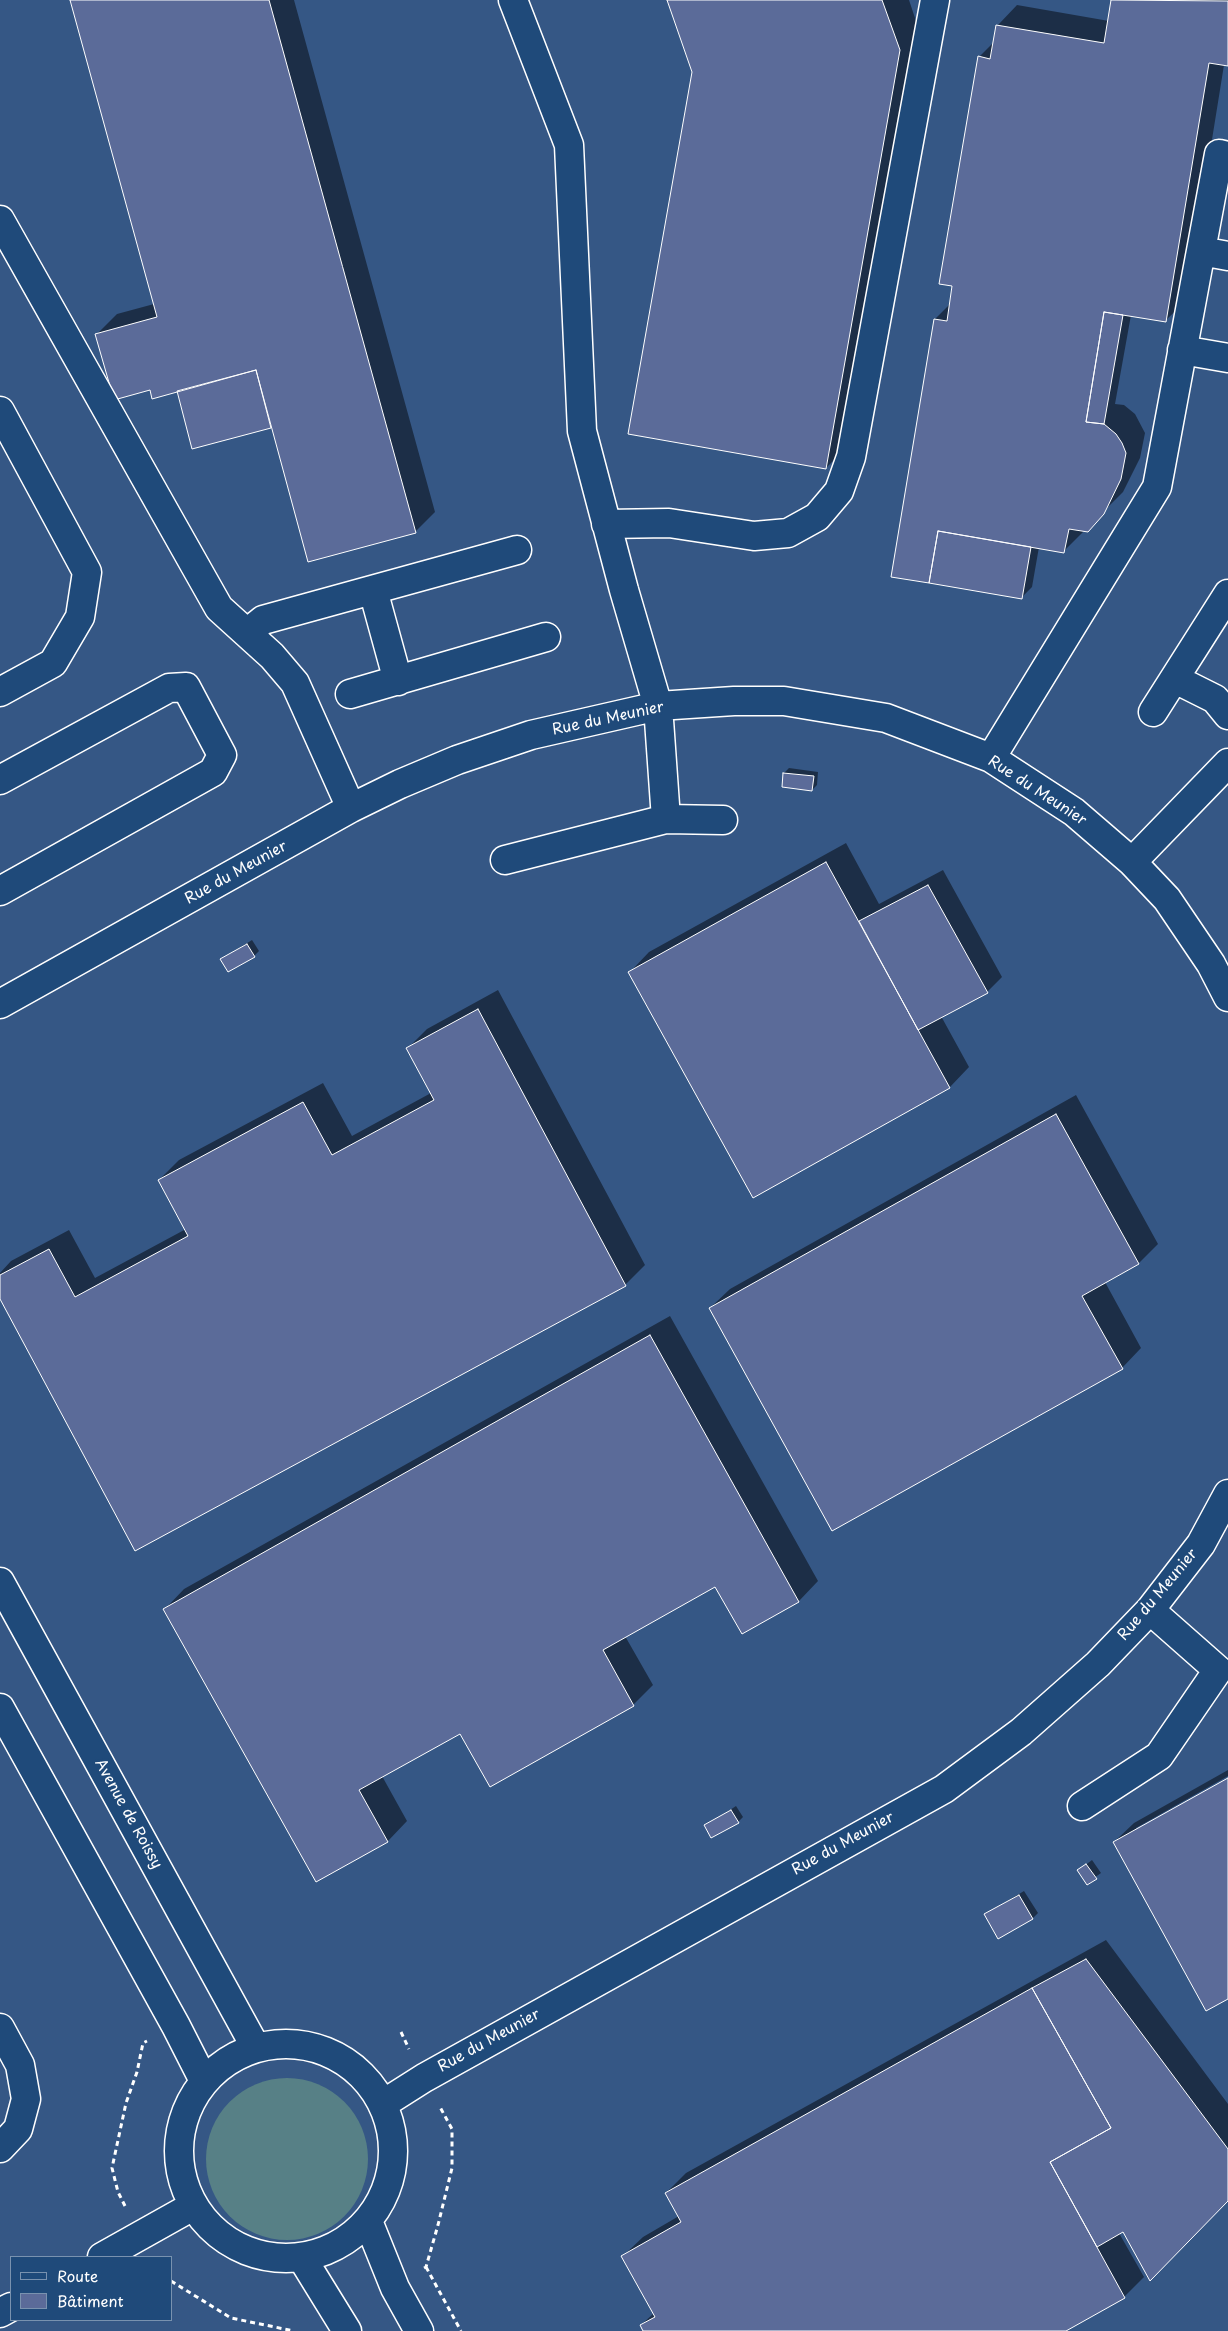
<!DOCTYPE html>
<html>
<head>
<meta charset="utf-8">
<style>
  body { margin:0 }
  #map { position:relative; width:1228px; height:2331px; overflow:hidden; background:#1f4a7a; font-family:"Playpen Sans",sans-serif }
  canvas { display:block }
  .legend { position:absolute; left:10px; top:2256px; width:162px; height:65px; box-sizing:border-box; background:#1f4a7a; border:1px solid #7992af; margin:0; padding:6px 9px; list-style:none; font-size:15px; color:#fff }
  .legend li { display:flex; align-items:center; gap:10px; height:25px }
  .legend b { width:25px; border:1px solid #7992af }
</style>
</head>
<body>
<div id="map">
<canvas width="1228" height="2331"></canvas>
<ul class="legend">
<li><b style="height:6px;background:#1f4a7a"></b>Route</li>
<li><b style="height:14px;background:#5b6b99"></b>Bâtiment</li>
</ul>
</div>
<script>
const g = document.querySelector('canvas').getContext('2d');
g.lineJoin = 'round';
function fillPath(path, color) {
  g.fillStyle = color;
  g.fill(path, 'evenodd');
}
function shape(rows) {
  const path = new Path2D();
  for (const r of rows) {
    if (r.length === 3) {
      path.moveTo(r[0] + r[2], r[1]);
      path.arc(r[0], r[1], r[2], 0, 2 * Math.PI);
      continue;
    }
    path.moveTo(r[0], r[1]);
    for (let i = 2; i < r.length; i += 2) path.lineTo(r[i], r[i + 1]);
  }
  return path;
}
function trace(path, color, width, dash) {
  g.strokeStyle = color;
  g.lineWidth = width;
  g.lineCap = dash ? 'butt' : 'round';
  g.setLineDash(dash || []);
  g.stroke(path);
}
function write(font, color, halo, rows, align = 'center') {
  g.font = font + ' "Playpen Sans",sans-serif';
  g.lineWidth = 5;
  g.setLineDash([]);
  g.textBaseline = 'middle';
  g.strokeStyle = halo;
  g.fillStyle = color;
  for (const [text, x, y, turn = 0] of rows) {
    g.save();
    g.translate(x, y);
    g.rotate((+turn || 0) * Math.PI / 180);
    g.textAlign = isNaN(turn) ? turn : align;
    if (halo) g.strokeText(text, 0, 0);
    g.fillText(text, 0, 0);
    g.restore();
  }
}
const built = shape([
  [0,0,1228,0,1228,2331,0,2331],
  [11,2257,171,2257,171,2320,11,2320]
]);
const green = shape([
  [287,2159,81]
]);
const shadow = shape([
  [72,0,294,0,435,512,415,532,272,425,271,427,178,390,151,388,97,334,117,314,154,304],
  [668,0,909,0,919,30,846,448,826,468],
  [1112,0,1228,0,1228,65,1224,65,1186,301,1166,320,1131,315,1115,404,1124,405,1135,414,1145,433,1140,458,1123,492,1064,551,1039,547,1032,587,1021,598,935,319,950,304,979,57,995,41,998,25,1017,5,1109,21],
  [789,768,818,772,817,785,812,790,784,773],
  [846,843,879,904,943,870,1002,977,987,992,941,1016,969,1067,950,1087,753,1196,630,972,649,952],
  [252,940,259,951,254,956,222,959],
  [498,990,645,1265,625,1285,136,1549,0,1297,0,1273,11,1261,69,1230,95,1278,186,1229,159,1180,179,1160,323,1083,352,1136,431,1093,407,1049,427,1029],
  [1076,1095,1158,1244,1139,1263,1105,1282,1141,1348,1122,1368,710,1308,730,1289],
  [670,1316,818,1581,799,1601,742,1633,715,1585,625,1636,653,1685,633,1705,461,1732,382,1776,407,1821,388,1841,317,1881,165,1609,184,1589],
  [1228,1770,1228,1776,1136,1828,1136,1831,1228,1779,1228,1997,1114,1842,1134,1823],
  [736,1806,743,1817,738,1822,706,1826],
  [1092,1860,1101,1873,1087,1883,1079,1870],
  [1024,1891,1038,1913,1033,1918,999,1937,986,1914],
  [1106,1940,1228,2104,1228,2200,1119,2233,1144,2277,1124,2297,1064,2331,645,2331,641,2325,654,2313,623,2256,643,2237,679,2216,666,2193,686,2173]
]);
const building = shape([
  [70,0,269,0,416,533,308,562,256,370,152,399,150,390,114,400,95,334,157,317,70,0],
  [667,0,882,0,900,50,826,469,628,434,692,72,667,0],
  [1111,0,1228,1,1228,66,1209,63,1166,322,1104,312,1086,422,1104,424,1116,434,1122,443,1126,453,1121,479,1104,514,1088,532,1069,529,1064,553,938,531,929,583,891,577,934,319,947,321,952,286,939,284,978,56,990,59,996,25,1104,43,1111,0],
  [1104,312,1123,315,1104,424,1086,422,1104,312],
  [256,370,271,428,192,449,177,391,256,370],
  [938,531,1031,547,1022,599,929,583,938,531],
  [783,773,814,776,812,791,782,787,783,773],
  [826,862,950,1088,753,1198,628,972,826,862],
  [928,885,988,993,918,1030,859,921,928,885],
  [247,944,255,957,228,972,220,959,247,944],
  [478,1009,626,1286,135,1551,0,1299,0,1275,49,1249,75,1297,188,1236,158,1180,303,1102,332,1155,434,1100,406,1048,478,1009],
  [1056,1114,1139,1264,1082,1296,1123,1369,832,1531,709,1308,1056,1114],
  [650,1335,799,1602,742,1634,715,1587,603,1650,634,1706,490,1787,460,1734,359,1790,388,1842,316,1882,163,1609,650,1335],
  [1228,1778,1228,1999,1206,2011,1113,1842,1228,1778],
  [731,1810,739,1823,711,1838,704,1825,731,1810],
  [1086,1864,1097,1879,1087,1885,1077,1870,1086,1864],
  [1019,1895,1033,1919,998,1939,984,1914,1019,1895],
  [1086,1959,1228,2149,1228,2201,1150,2281,1123,2232,1097,2247,1050,2162,1111,2128,1032,1988,1086,1959],
  [1032,1988,1111,2128,1050,2162,1125,2298,1066,2331,643,2331,640,2325,655,2317,621,2256,681,2222,665,2193,1032,1988]
]);
const path = shape([
  [401,2032,409,2049],
  [125,2206,118,2192,112,2168,126,2103,137,2072,143,2043,147,2041],
  [426,2267,461,2331],
  [424,2268,426,2267,438,2225,452,2168,452,2129,440,2107],
  [171,2281,231,2318,294,2331]
]);
const minor = shape([
  [513,0,569,145,582,431,624,590,658,706,666,819,723,820],
  [0,220,219,608,272,656,295,683,351,808],
  [1201,251,1228,256],
  [1182,350,1228,358],
  [0,411,87,572,80,617,53,663,0,692],
  [606,524,669,523,754,536,788,533,817,517,839,491,851,457,935,0],
  [373,590,398,681],
  [247,633,263,620,517,550],
  [1175,679,1215,699,1228,715],
  [350,694,546,637],
  [1153,712,1228,594],
  [991,758,1157,487,1219,154,1228,156],
  [0,780,169,688,186,687,222,755,213,772,0,891],
  [505,860,666,819],
  [1132,862,1228,763],
  [0,1004,351,808,400,784,457,760,531,735,658,706,734,701,784,701,886,718,991,758,1074,812,1132,862,1167,899,1211,964,1228,997],
  [0,1582,256,2048],
  [0,1708,176,2026,204,2081],
  [1082,1806,1159,1756,1218,1670,1150,1610],
  [0,2028,20,2065,26,2099,18,2129,0,2148],
  [286,2151,107],
  [383,2104,424,2078,944,1789,1021,1732,1098,1664,1150,1610,1201,1544,1228,1494],
  [368,2221,395,2288,419,2331],
  [102,2257,193,2206],
  [302,2258,347,2331],
  [0,2313,11,2307]
]);
const streetNames = [
  ["Rue du Meunier",608,719,-12],
  ["Rue du Meunier",1037,791,33],
  ["Rue du Meunier",236,873,-29],
  ["Rue du Meunier",1158,1595,-50],
  ["Avenue de Roissy",128,1814,61],
  ["Rue du Meunier",843,1844,-29],
  ["Rue du Meunier",489,2041,-29]
];
fillPath(built, '#355785');
fillPath(green, '#578086');
fillPath(shadow, '#0007');
fillPath(building, '#5b6b99');
trace(building, '#fff', 1);
trace(minor, '#fff', 31);
trace(path, '#fff', 3, [5, 4]);
trace(minor, '#1f4a7a', 28);
write('15px', '#fff', '#1f4a7a', streetNames);
</script>
</body>
</html>
